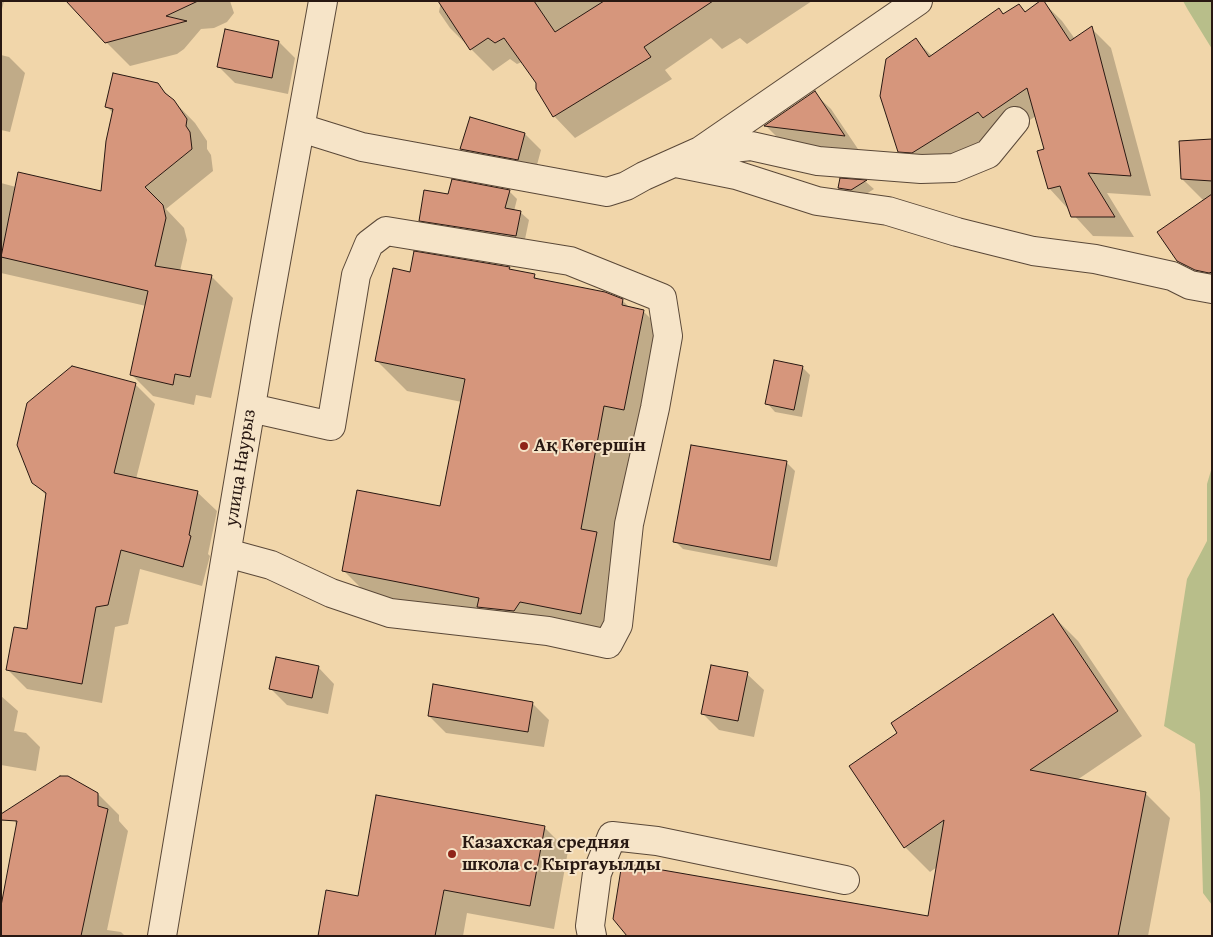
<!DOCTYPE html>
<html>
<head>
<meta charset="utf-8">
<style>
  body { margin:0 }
  #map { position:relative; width:1213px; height:937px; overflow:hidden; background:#f1d6aa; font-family:"Gentium Book Plus",serif }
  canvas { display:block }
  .frame { position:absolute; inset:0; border:2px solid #281812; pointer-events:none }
</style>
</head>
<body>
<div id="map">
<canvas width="1213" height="937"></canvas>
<div class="frame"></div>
</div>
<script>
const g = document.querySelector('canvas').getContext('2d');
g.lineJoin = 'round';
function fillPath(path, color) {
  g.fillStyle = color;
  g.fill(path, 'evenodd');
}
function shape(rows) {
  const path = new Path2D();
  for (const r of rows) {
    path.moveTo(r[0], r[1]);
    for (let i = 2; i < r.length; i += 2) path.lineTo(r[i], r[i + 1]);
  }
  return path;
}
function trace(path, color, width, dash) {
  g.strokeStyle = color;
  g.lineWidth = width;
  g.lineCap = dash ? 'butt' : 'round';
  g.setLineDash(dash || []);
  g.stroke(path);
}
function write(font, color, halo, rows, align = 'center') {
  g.font = font + ' "Gentium Book Plus",serif';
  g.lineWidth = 4;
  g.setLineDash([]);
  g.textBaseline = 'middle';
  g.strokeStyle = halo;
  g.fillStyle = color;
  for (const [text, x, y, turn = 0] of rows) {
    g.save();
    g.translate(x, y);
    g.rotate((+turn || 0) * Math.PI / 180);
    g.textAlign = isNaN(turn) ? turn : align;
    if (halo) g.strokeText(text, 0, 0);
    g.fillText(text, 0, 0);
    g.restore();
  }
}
const green = shape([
  [1183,1,1212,1,1212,49,1188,10],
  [1212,467,1212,905,1203,893,1200,793,1195,744,1164,726,1187,579,1207,541,1207,484]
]);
const shadow = shape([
  [1,1,4,1,1,13],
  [76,1,230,1,234,13,227,22,214,28,201,29,184,49,177,54,130,66,106,42],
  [441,1,812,1,747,44,740,38,722,49,711,38,665,70,672,79,575,138,554,116,537,82,522,62,517,64,510,59,493,71,450,28,439,12],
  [1042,1,1062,21,1075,39,1091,28,1111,48,1151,196,1107,193,1134,237,1093,236,1049,188,1045,150,1036,116,1004,137,933,172,919,171,899,151,916,40,932,56,1019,5,1026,12],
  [279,42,295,58,288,94,235,83,218,66],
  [1,55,9,57,25,73,10,132,1,130],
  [157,84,195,123,207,141,207,149,211,155,213,171,166,209,184,228,187,240,180,271,211,276,233,298,211,398,196,395,194,405,153,396,132,375,146,306,1,273,1,183,16,187,102,193,113,113,107,107],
  [814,93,831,109,860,152,782,142,766,126],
  [470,119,525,134,541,150,534,176,478,165,462,149],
  [1212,140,1212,288,1199,282,1178,260,1204,201,1182,179],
  [1186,264,1201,272,1200,274,1186,267],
  [841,180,866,182,874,189,860,198,847,196,839,188],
  [509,191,517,199,514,211,520,212,529,220,524,244,428,228,420,220,449,196],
  [509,268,512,271,534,276,539,280,622,300,630,308,643,311,673,341,654,440,634,436,613,550,611,644,373,600,343,570,441,508,462,402,407,391,376,360,411,273],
  [802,367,810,375,802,417,775,412,767,403],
  [135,384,155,404,136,479,197,492,217,511,208,554,210,556,202,586,140,569,128,624,115,627,102,703,27,689,7,669,28,631,47,496,33,482],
  [692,446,787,463,795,471,777,567,683,549,675,541],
  [1053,616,1078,641,1142,736,1077,780,1145,793,1170,818,1148,936,627,936,929,917,937,867,930,872,905,847,899,733],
  [318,667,334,684,328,714,287,705,270,688],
  [747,674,764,690,754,737,719,730,703,714],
  [1,696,18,711,14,731,26,733,40,747,36,771,1,765],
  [533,704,549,720,544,747,446,733,429,716],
  [98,794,119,815,119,821,128,831,107,930,121,932,125,936,1,936,17,829,14,818],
  [544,827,568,851,554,929,467,913,463,936,319,936,359,898]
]);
const building = shape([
  [66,1,198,1,166,16,187,21,105,43,66,1],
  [438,1,534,1,555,32,604,1,713,1,644,47,651,57,553,117,536,89,536,83,504,38,495,43,488,38,470,50,438,1],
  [1040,1,1044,1,1070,41,1092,26,1131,176,1088,173,1115,217,1071,217,1060,186,1048,189,1037,151,1044,149,1027,88,983,118,978,112,912,153,898,152,880,96,886,59,916,38,929,57,999,8,1003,14,1019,4,1025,12,1040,1],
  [225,29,279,41,272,78,217,67,225,29],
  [113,73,158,83,165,93,174,100,187,119,186,126,190,132,192,149,145,187,163,205,166,218,155,266,212,275,190,377,175,374,173,385,130,375,148,291,1,257,18,172,101,191,106,141,113,109,105,107,113,73],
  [815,91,845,136,764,126,815,91],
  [470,117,525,133,518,160,460,149,470,117],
  [1212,139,1212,181,1181,179,1179,141,1212,139],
  [840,178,867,180,851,190,838,188,840,178],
  [452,179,510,190,505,208,521,211,516,236,419,221,424,190,448,194,452,179],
  [1212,194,1212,272,1209,273,1195,270,1177,261,1157,232,1212,194],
  [414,251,510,267,509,269,535,274,534,278,605,292,623,299,622,305,644,310,624,410,604,406,581,529,597,532,581,614,520,602,514,611,477,607,479,598,342,571,357,490,440,506,465,379,375,361,393,268,410,272,414,251],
  [774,360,803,366,794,410,765,404,774,360],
  [72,366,136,383,114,473,198,491,189,535,191,536,183,567,121,550,108,605,96,607,82,684,6,670,14,627,27,629,46,493,32,483,17,445,27,403,72,366],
  [691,445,787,461,770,560,673,542,691,445],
  [1053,614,1118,711,1030,770,1146,792,1118,936,627,936,613,919,622,863,928,916,944,820,904,848,849,766,897,733,891,723,1053,614],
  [276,657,319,666,312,698,269,689,276,657],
  [711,665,748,672,738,721,701,714,711,665],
  [433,684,533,702,528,732,428,716,433,684],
  [60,776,68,776,98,793,98,806,108,809,81,936,1,936,1,906,17,821,1,820,1,814,60,776],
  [376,795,545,826,530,906,444,890,435,936,318,936,326,890,358,896,376,795]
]);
const minor = shape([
  [301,128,362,147,607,192,626,186,644,176,700,151,918,1],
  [704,151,751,146,818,161,921,169,954,168,988,154,1015,121],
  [676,163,736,175,817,201,888,211,957,232,1033,251,1095,259,1172,276,1190,285,1212,289],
  [227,553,271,565,331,593,390,613,548,631,608,644,618,625,629,524,655,408,668,336,662,298,570,261,386,231,369,244,356,275,331,426,251,408],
  [162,936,265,323,323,1],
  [592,936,590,926,597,873,612,836,657,841,845,880]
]);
const markers = [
  [524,446,5,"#8f2418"],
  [452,854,5,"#8f2418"]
];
const poiNames = [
  ["Ақ Көгершін",534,446],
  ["Казахская средняя",462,843],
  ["школа с. Кыргауылды",462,865]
];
const streetNames = [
  ["улица Наурыз",241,468,-81]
];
fillPath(green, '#b8be8a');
fillPath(shadow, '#0003');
fillPath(building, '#d6967c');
trace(building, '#281812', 1);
trace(minor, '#5a4838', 30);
trace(minor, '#f6e4c8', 28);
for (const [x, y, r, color] of markers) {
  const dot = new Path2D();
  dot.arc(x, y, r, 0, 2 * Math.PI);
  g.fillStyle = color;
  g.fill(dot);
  trace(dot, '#f6e4c8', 2);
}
write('bold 19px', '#281812', '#f6e4c8', poiNames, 'left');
write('19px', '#281812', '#f6e4c8', streetNames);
</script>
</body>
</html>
